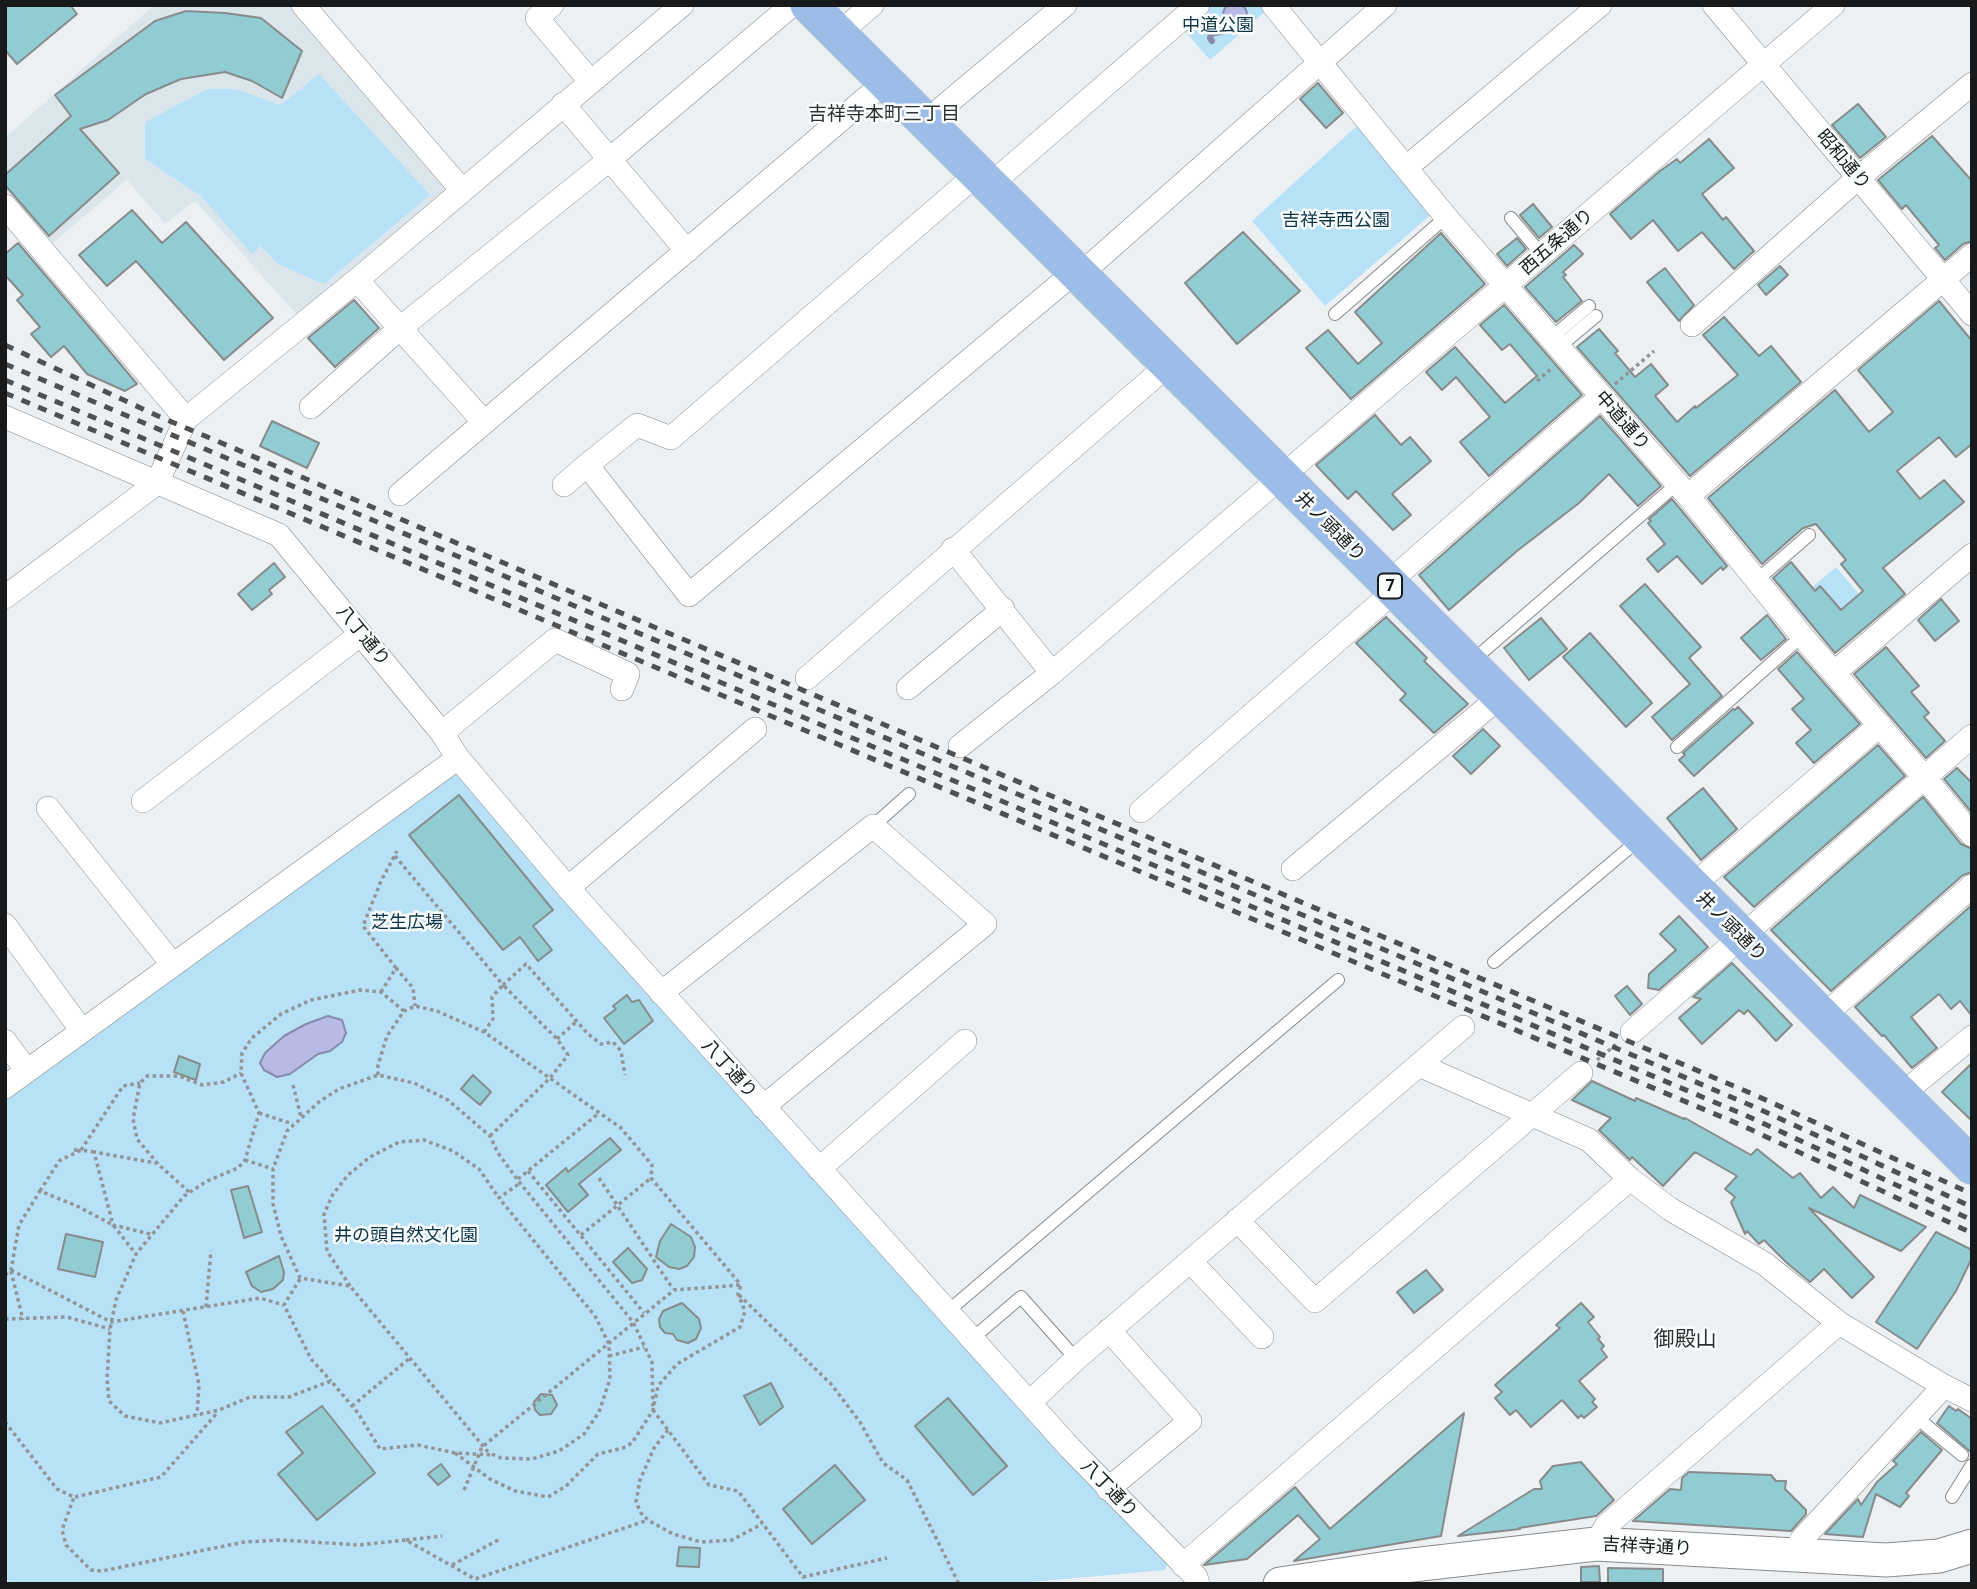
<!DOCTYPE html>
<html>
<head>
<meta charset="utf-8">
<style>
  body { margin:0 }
  #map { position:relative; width:1977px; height:1589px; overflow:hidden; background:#edf0f2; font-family:"Open Sans",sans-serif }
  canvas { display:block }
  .frame { position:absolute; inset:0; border:7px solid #18191a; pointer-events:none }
</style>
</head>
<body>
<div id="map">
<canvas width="1977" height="1589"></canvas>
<div class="frame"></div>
</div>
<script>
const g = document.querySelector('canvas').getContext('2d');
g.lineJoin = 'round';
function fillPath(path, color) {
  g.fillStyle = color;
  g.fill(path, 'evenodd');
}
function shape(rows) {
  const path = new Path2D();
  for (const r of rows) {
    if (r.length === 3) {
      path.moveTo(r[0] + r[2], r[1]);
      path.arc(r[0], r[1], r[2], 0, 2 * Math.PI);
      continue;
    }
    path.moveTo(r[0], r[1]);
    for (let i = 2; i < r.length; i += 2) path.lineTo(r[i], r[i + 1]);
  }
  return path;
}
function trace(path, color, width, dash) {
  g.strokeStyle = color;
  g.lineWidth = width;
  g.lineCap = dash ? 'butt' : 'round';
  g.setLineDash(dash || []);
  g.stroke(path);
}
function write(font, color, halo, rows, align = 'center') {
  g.font = font + ' "Open Sans","Noto Sans JP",sans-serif';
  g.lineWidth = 5;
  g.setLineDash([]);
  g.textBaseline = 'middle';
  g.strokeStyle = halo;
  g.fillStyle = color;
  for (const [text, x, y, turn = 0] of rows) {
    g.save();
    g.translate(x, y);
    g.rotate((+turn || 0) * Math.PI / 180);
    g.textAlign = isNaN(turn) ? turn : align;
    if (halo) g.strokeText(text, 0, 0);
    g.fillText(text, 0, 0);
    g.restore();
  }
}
const built = shape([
  [154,5,290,5,451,190,298,316,195,201,165,224,127,180,53,243,5,190,5,138]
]);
const green = shape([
  [1210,5,1263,5,1267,10,1210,60,1183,29],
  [319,74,430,195,324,284,278,264,261,246,252,254,201,196,145,159,145,122,208,89,236,89,280,105],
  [1359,124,1433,213,1325,306,1252,221],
  [1836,567,1859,594,1816,631,1792,604],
  [456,769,1167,1565,1165,1570,1009,1584,11,1584,5,1577,5,1099]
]);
const water = shape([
  [1235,15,12],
  [328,1016,342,1020,346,1033,342,1042,330,1051,318,1054,290,1074,277,1077,264,1070,260,1063,265,1053,284,1036,306,1024,328,1016]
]);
const stream = shape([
  [1212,41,1210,38,1211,34,1229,30,1231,26]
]);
const building = shape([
  [5,5,70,5,77,14,17,64,5,50,5,5],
  [186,11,225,13,261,18,302,51,282,98,252,81,225,72,181,79,146,94,108,120,80,129,119,173,49,236,5,185,5,175,71,116,55,95,155,21,186,11],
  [1318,83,1343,113,1326,128,1300,99,1318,83],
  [1858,104,1886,137,1860,158,1832,125,1858,104],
  [1932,136,1972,181,1972,241,1963,244,1945,260,1935,248,1939,245,1906,205,1902,209,1878,180,1932,136],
  [1709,139,1734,168,1702,194,1723,220,1726,217,1754,251,1734,269,1702,232,1678,251,1653,220,1631,239,1610,214,1660,171,1677,159,1680,163,1709,139],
  [1533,204,1552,227,1539,238,1520,215,1533,204],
  [132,210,162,243,186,222,273,318,224,360,136,261,107,286,79,255,132,210],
  [1243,232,1300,291,1237,344,1185,283,1243,232],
  [1441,233,1485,284,1351,399,1306,348,1328,330,1358,364,1382,343,1355,312,1441,233],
  [1517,238,1526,249,1507,266,1497,254,1517,238],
  [18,243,97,336,137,384,125,391,87,374,64,346,51,357,31,334,40,327,17,300,23,295,5,275,5,254,18,243],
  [1574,245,1583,254,1563,272,1566,275,1563,277,1582,301,1556,322,1525,287,1574,245],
  [1780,266,1788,275,1766,295,1758,285,1780,266],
  [1665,268,1694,305,1679,321,1647,282,1665,268],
  [354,300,379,328,335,367,308,338,354,300],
  [1939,301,1972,341,1972,444,1956,457,1939,437,1897,471,1920,499,1944,480,1964,502,1883,568,1905,594,1835,653,1773,578,1791,562,1815,591,1820,586,1841,610,1863,591,1841,564,1846,560,1816,524,1803,528,1762,564,1708,498,1835,390,1869,432,1893,412,1858,370,1939,301],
  [1504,305,1582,395,1489,476,1460,442,1490,417,1456,377,1442,390,1426,372,1455,347,1505,403,1537,376,1510,344,1502,350,1480,325,1504,305],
  [1724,317,1759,356,1771,346,1801,382,1690,476,1577,347,1599,329,1618,351,1615,353,1635,377,1651,364,1668,385,1655,396,1677,422,1695,406,1696,408,1738,375,1703,335,1724,317],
  [1375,415,1401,445,1410,437,1431,461,1392,494,1411,515,1393,530,1356,491,1348,499,1316,465,1375,415],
  [1600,416,1661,486,1638,506,1609,474,1579,503,1517,551,1449,610,1419,575,1600,416],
  [272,421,319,443,307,468,260,446,272,421],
  [1672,499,1727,566,1723,570,1721,567,1702,584,1677,556,1658,572,1647,559,1665,544,1648,523,1651,521,1649,519,1672,499],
  [274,563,285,577,269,590,272,594,252,610,238,594,274,563],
  [1645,584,1701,647,1689,658,1722,696,1672,740,1652,717,1690,684,1620,606,1645,584],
  [1941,599,1959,621,1935,641,1918,620,1941,599],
  [1767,615,1786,639,1761,660,1741,638,1767,615],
  [1386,617,1427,658,1424,661,1468,704,1434,733,1400,700,1406,694,1356,643,1386,617],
  [1541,618,1567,649,1529,680,1504,648,1541,618],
  [1590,633,1652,703,1626,727,1563,657,1590,633],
  [1886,647,1919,686,1911,692,1929,713,1924,717,1945,741,1926,758,1854,674,1886,647],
  [1797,652,1860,724,1814,763,1796,743,1811,730,1792,709,1804,699,1778,669,1797,652],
  [1738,707,1753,723,1694,776,1679,760,1685,755,1683,753,1733,709,1735,710,1738,707],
  [1483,729,1500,746,1471,774,1453,756,1483,729],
  [1878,745,1905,776,1754,907,1724,877,1878,745],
  [1957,768,1972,783,1972,813,1944,779,1957,768],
  [1703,788,1737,829,1701,860,1667,818,1703,788],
  [459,795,553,910,533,926,552,950,538,961,520,937,503,950,409,835,459,795],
  [1923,797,1961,844,1972,849,1972,872,1963,875,1831,991,1771,930,1923,797],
  [1972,905,1972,1016,1960,1001,1951,1009,1939,994,1911,1017,1937,1048,1912,1068,1884,1035,1882,1036,1855,1007,1972,905],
  [1679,916,1708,947,1659,990,1648,988,1649,974,1676,950,1660,934,1679,916],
  [1732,963,1792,1025,1776,1041,1748,1010,1744,1014,1739,1010,1702,1044,1679,1018,1701,999,1693,997,1732,963],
  [1627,986,1642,1004,1630,1015,1615,996,1627,986],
  [627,995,632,1002,639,1000,653,1021,624,1044,604,1018,616,1009,613,1006,627,995],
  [179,1056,200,1064,196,1080,174,1072,179,1056],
  [1972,1063,1972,1121,1942,1092,1972,1063],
  [473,1075,491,1092,480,1105,461,1089,473,1075],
  [1592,1081,1635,1101,1636,1098,1684,1119,1685,1118,1751,1155,1757,1149,1793,1178,1800,1173,1821,1198,1833,1187,1854,1208,1860,1195,1926,1227,1901,1251,1809,1208,1874,1277,1852,1298,1824,1269,1810,1282,1787,1263,1764,1240,1759,1244,1747,1231,1745,1234,1731,1202,1735,1197,1725,1189,1737,1176,1695,1152,1663,1186,1632,1157,1630,1160,1599,1130,1611,1118,1572,1100,1592,1081],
  [610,1138,621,1150,579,1184,588,1195,568,1212,546,1185,566,1168,568,1172,610,1138],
  [248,1186,262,1232,244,1238,231,1190,248,1186],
  [671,1224,691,1237,695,1247,694,1257,687,1266,679,1269,669,1267,656,1257,660,1241,671,1224],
  [1936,1232,1972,1250,1972,1258,1956,1291,1917,1349,1876,1322,1936,1232],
  [66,1234,103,1242,95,1277,58,1269,66,1234],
  [628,1248,647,1269,642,1280,632,1283,613,1262,628,1248],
  [279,1256,284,1272,283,1280,273,1289,261,1292,252,1286,246,1272,279,1256],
  [1426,1270,1443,1290,1414,1313,1397,1292,1426,1270],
  [682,1303,699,1319,701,1328,696,1339,688,1343,677,1340,673,1334,665,1333,660,1327,659,1319,663,1311,682,1303],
  [1581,1303,1594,1317,1588,1322,1600,1337,1598,1339,1604,1346,1601,1349,1607,1357,1579,1381,1595,1399,1592,1402,1597,1407,1584,1418,1581,1415,1578,1418,1562,1400,1531,1427,1516,1410,1510,1415,1495,1398,1502,1392,1495,1385,1560,1328,1556,1325,1581,1303],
  [771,1383,783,1407,760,1425,744,1396,771,1383],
  [541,1394,552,1395,557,1405,551,1414,540,1415,535,1410,534,1402,541,1394],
  [948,1398,1007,1466,973,1495,915,1426,948,1398],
  [322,1406,375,1473,317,1520,278,1474,303,1453,286,1432,322,1406],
  [1949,1406,1956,1411,1958,1409,1972,1419,1972,1453,1937,1423,1949,1406],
  [1464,1413,1441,1536,1294,1561,1320,1539,1298,1515,1247,1559,1204,1565,1295,1487,1330,1529,1464,1413],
  [1921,1432,1942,1450,1906,1493,1909,1496,1900,1507,1876,1494,1863,1537,1825,1534,1858,1499,1861,1505,1877,1482,1897,1464,1893,1461,1921,1432],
  [1581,1462,1614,1500,1596,1516,1519,1528,1520,1529,1458,1536,1534,1489,1542,1489,1540,1481,1553,1466,1581,1462],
  [441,1464,450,1476,438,1485,428,1474,441,1464],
  [835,1465,865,1500,812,1544,783,1509,835,1465],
  [1689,1472,1771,1475,1776,1481,1786,1481,1785,1489,1806,1510,1806,1514,1791,1531,1633,1521,1670,1489,1681,1490,1682,1478,1689,1472],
  [679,1547,700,1548,699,1567,677,1566,679,1547],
  [1599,1566,1600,1582,1581,1582,1581,1567,1599,1566],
  [1608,1568,1663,1569,1663,1584,1608,1584,1608,1568]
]);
const path = shape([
  [1537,381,1551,369],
  [1615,384,1654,351],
  [395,856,503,985,526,964,588,1034,601,1044,613,1042,621,1051,625,1075],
  [396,968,363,926,381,881,397,851],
  [381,992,396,968,413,988,415,1006],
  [404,1011,381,992,360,990,311,1000,281,1014,252,1038,242,1053,241,1073,259,1113,245,1160,238,1168,207,1181,184,1196,136,1254,116,1300,110,1329,107,1379,109,1401,125,1416,160,1423,219,1410,250,1397,289,1397,331,1381,358,1413,380,1449,418,1445,455,1453,494,1455],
  [484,1032,493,1019,492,997,503,985,557,1039,568,1055,550,1078,490,1136],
  [557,1039,576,1022],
  [1597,1060,1618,1043],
  [378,1075,378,1065,387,1036,404,1011,415,1006,437,1011,484,1032,621,1128,652,1165,651,1178,741,1285],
  [293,1085,301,1117],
  [259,1113,293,1124],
  [74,1150,81,1150,123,1086,140,1083],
  [245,1160,273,1169],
  [528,1171,644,1313],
  [599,1178,673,1289],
  [518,1179,599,1113],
  [40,1191,59,1161,81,1150,94,1152],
  [189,1192,158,1164,137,1139,133,1119,140,1083,147,1076,179,1076,202,1085,224,1082,241,1073],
  [150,1234,113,1225,94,1152,156,1163],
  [581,1235,651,1178],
  [11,1270,111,1322,260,1298,284,1305],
  [11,1271,23,1320],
  [5,1275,11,1270,19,1225,40,1191,77,1206,113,1225,136,1254],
  [300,1279,284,1305,311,1359,331,1381],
  [350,1286,327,1251,324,1214,333,1194,348,1175,370,1157,399,1142,424,1140,453,1151,479,1169,499,1198],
  [739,1295,831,1384,860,1422,883,1463,907,1480,959,1584],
  [206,1307,211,1251],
  [183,1311,199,1385,197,1415],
  [5,1319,67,1317,110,1329],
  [609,1356,644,1347],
  [352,1406,410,1358],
  [5,1422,57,1489,74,1497,62,1530,66,1545,91,1570,102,1571,244,1542,281,1540,358,1545,406,1540,475,1579,648,1520],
  [668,1430,654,1448,640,1480,636,1502,641,1513,648,1520,673,1534,701,1542,732,1540,762,1524],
  [488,1452,350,1286,300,1278,281,1236,273,1204,273,1169,287,1131,320,1101,339,1089,378,1075,414,1083,448,1100,490,1136,498,1153,520,1183,633,1322,652,1362,653,1410,709,1485,738,1491,803,1577,887,1558],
  [455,1453,490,1479,515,1491,548,1497,566,1486,598,1454,623,1448,632,1443,653,1410,658,1386,677,1364,740,1327,745,1311,738,1294,741,1285],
  [492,1454,501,1458,532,1459,559,1451,584,1434,599,1412,610,1379,609,1344,595,1316,499,1198,520,1183],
  [464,1490,482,1447,674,1290,741,1285],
  [75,1497,161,1477,218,1412],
  [406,1540,442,1536],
  [452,1565,500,1539]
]);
const service = shape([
  [1511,218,1542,255],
  [1335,314,1446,217],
  [1551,338,1589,306],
  [1559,347,1596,316],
  [1757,580,1809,535],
  [1471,662,1677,484],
  [1677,747,1802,636],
  [873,826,909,794],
  [1494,962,1641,838],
  [948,1311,1338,980],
  [973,1338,1021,1297,1076,1359],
  [1916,1417,1962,1455],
  [1952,1497,1972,1465]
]);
const minor = shape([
  [303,5,461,189],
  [552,5,537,18,590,81],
  [1273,5,1446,217,1688,496,1802,636,1924,777,1972,835],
  [1714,5,1972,314],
  [837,35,872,5],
  [563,104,687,251],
  [925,122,1065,5],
  [1407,167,1600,5],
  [990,185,1198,5],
  [5,206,186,419],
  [357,280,483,421],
  [1692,325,1858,178,1972,84],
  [311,407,399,329,609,160,792,5],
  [5,417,279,535,442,733,458,758,568,888,1070,1448,1196,1577,1198,1584],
  [587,465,637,425,671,438,978,173],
  [564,485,587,465,689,595,1076,271,1092,264,1385,5],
  [400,494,884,83],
  [1688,496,1972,255],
  [953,549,1052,673],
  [5,597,157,483,186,419,357,280,682,5],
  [1835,672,1972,555],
  [807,678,1168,365],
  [908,688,1003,609],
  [442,733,555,640,628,674,622,689],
  [960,746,1052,673,1833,5],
  [143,801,361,634],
  [48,808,173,965],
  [1141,811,1384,600,1397,575,1601,397],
  [1293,869,1501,696],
  [1691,887,1880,725],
  [568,888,755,729],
  [5,925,82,1031],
  [661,993,873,826,985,924,763,1107],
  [1821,1018,1972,886],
  [1632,1032,1972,736],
  [5,1041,27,1071],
  [1419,1065,1589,1140,1630,1179,1670,1209,1765,1264,1839,1323,1944,1386,1972,1400],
  [5,1087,458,758],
  [1900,1096,1972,1037],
  [819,1169,965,1041],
  [1237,1220,1315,1301,1581,1073],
  [1191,1262,1262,1337],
  [1030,1402,1076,1359,1463,1027],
  [1108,1489,1190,1421,1109,1330],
  [1596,1544,1606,1526,1839,1323],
  [1794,1556,1802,1539,1944,1386],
  [1183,1565,1630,1179]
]);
const secondary = shape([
  [1280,1584,1395,1567,1596,1544,1886,1560,1939,1556,1972,1546]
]);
const primary = shape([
  [809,5,1972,1166]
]);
const rail = shape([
  [5,345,158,416,1755,1095,1972,1194],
  [5,364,1757,1108,1972,1207],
  [5,380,1745,1115,1972,1220],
  [5,393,1741,1125,1972,1233]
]);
const shields = [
  [1390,586,24]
];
const shieldNames = [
  ["7",1390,586]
];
const parkNames = [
  ["中道公園",1218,26],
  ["吉祥寺西公園",1336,221],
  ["芝生広場",407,923],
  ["井の頭自然文化園",406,1236]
];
const streetNames = [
  ["昭和通り",1843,160,50],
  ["西五条通り",1557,242,-41],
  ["中道通り",1622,421,49],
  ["井ノ頭通り",1330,527,45],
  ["八丁通り",363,636,51],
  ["井ノ頭通り",1731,927,45],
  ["八丁通り",729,1069,48],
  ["八丁通り",1109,1489,46],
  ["吉祥寺通り",1647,1547,3]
];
const neighbourhoodNames = [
  ["吉祥寺本町三丁目",884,115]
];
const quarterNames = [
  ["御殿山",1685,1340]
];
fillPath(built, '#dbe6ec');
fillPath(green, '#b7e1f7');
fillPath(water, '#b7bae5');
trace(water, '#878aa8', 2);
trace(stream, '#878aa8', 6);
fillPath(building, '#91ccd3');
trace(building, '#878b8b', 2);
trace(service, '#888a8c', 14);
trace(minor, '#888a8c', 24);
trace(secondary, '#888a8c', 35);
trace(primary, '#cccccd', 38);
trace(path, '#929496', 3.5, [3.5, 3.5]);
trace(service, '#fff', 12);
trace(minor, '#fff', 23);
trace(secondary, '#fff', 33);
trace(primary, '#9dbde9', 37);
trace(rail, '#4e5051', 5, [9, 9]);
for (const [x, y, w] of shields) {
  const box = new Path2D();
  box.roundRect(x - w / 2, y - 12.5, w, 25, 5);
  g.fillStyle = '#fbfeff';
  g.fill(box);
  trace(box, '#18191a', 2);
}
write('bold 16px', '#18191a', null, shieldNames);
write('18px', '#0a3446', '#fbfeff', parkNames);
write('18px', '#18191a', '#fbfeff', streetNames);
write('19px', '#2e3132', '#fbfeff', neighbourhoodNames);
write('21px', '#2e3132', '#fbfeff', quarterNames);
</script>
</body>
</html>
